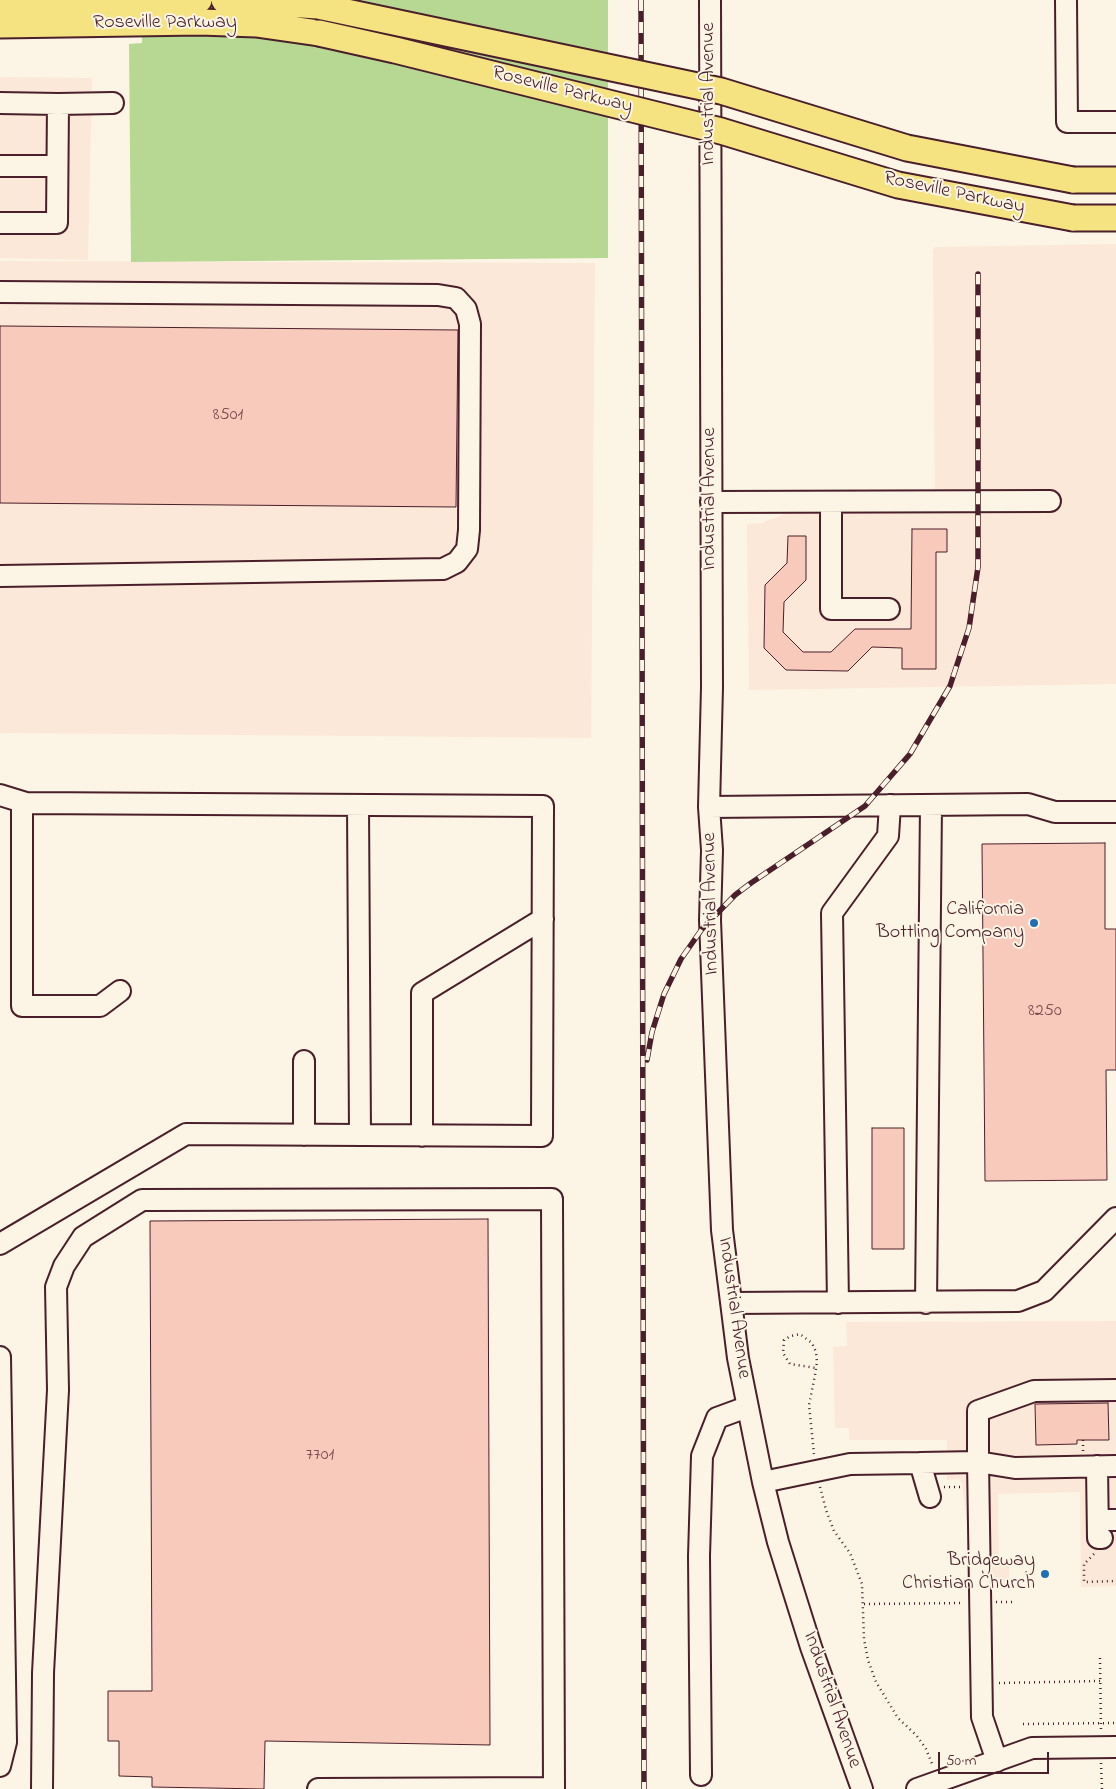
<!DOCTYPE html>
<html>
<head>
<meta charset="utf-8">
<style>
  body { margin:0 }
  #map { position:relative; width:1116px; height:1789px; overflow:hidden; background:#fcf5e5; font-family:"Indie Flower",sans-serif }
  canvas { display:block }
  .scale { position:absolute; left:938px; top:1752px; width:111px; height:22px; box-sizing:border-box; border:2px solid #4a1f2b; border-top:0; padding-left:6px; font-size:15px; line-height:18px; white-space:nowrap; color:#4a1f2b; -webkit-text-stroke:4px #fcf5e5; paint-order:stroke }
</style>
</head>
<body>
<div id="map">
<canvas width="1116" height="1789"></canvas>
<div class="scale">50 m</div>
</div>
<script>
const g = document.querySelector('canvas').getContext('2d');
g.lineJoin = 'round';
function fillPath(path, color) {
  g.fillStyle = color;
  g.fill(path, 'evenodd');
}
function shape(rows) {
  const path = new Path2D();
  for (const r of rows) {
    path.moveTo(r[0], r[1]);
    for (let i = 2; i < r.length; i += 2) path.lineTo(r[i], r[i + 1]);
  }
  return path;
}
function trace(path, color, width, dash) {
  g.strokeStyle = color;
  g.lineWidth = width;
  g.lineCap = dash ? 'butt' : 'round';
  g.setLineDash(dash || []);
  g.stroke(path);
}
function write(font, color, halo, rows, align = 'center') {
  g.font = font + ' "Indie Flower",sans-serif';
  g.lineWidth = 4;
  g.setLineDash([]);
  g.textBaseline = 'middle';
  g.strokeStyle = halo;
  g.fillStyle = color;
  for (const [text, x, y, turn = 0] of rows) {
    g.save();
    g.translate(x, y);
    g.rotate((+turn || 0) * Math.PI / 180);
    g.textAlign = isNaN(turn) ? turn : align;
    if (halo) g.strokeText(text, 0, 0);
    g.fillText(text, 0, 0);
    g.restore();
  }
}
const built = shape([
  [0,77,92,78,88,260,0,258],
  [1116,244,1116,684,749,690,747,524,762,523,789,512,935,511,933,250,935,247],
  [0,261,595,263,591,738,0,733],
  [1116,1321,1116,1586,1081,1587,1080,1492,998,1494,999,1561,1009,1561,1009,1589,975,1589,962,1484,959,1479,947,1480,947,1440,849,1440,849,1428,835,1428,833,1347,847,1346,846,1322]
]);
const green = shape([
  [141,0,608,0,608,258,131,262,129,44,142,43]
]);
const building = shape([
  [0,326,458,330,456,507,0,503,0,326],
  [912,529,947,529,947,552,936,552,936,669,902,669,902,648,872,647,848,671,786,670,764,648,765,585,787,563,788,536,806,536,806,580,784,602,783,632,803,652,831,652,855,629,911,629,912,529],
  [1105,843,1105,929,1116,929,1116,1070,1106,1070,1107,1180,985,1181,982,844,1105,843],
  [872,1128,904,1128,904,1249,872,1249,872,1128],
  [488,1219,490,1745,265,1741,264,1789,152,1787,152,1777,119,1776,119,1741,108,1741,108,1691,152,1691,150,1221,488,1219],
  [1108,1403,1109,1440,1077,1440,1077,1444,1036,1445,1035,1404,1108,1403]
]);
const path = shape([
  [1083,1440,1083,1451],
  [814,1454,809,1405,815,1375,817,1362,816,1352,812,1343,800,1334,791,1336,784,1340,783,1353,790,1364,816,1368],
  [820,1487,826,1510,834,1531,850,1553,862,1584,864,1639,868,1660,876,1682,898,1718,917,1736,926,1749,933,1766],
  [944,1487,961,1487],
  [1094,1554,1084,1564,1084,1582,1116,1581],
  [996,1602,1016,1602],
  [864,1604,963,1603],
  [1100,1658,1101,1730],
  [999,1683,1100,1681],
  [1023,1724,1116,1723],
  [1101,1763,1102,1789]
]);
const minor = shape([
  [710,0,712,687,709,807,712,850,710,920,722,1230,738,1358,763,1482,778,1542,811,1647,862,1789],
  [1066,0,1067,122,1116,122],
  [0,103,58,104,57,223,0,223],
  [58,104,113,103],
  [0,166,57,166],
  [0,292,438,295,456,298,466,309,470,324,469,530,467,549,457,562,443,569,0,576],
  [711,502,1050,501],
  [831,502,831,609,889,609],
  [0,795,26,803,543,806,542,1136,186,1134,0,1244],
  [22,802,22,1006,100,1006,120,991],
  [358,805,360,1135],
  [709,807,1028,804,1055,812,1116,812],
  [304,1135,304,1061],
  [422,1136,422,993,543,919],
  [731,1303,1018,1301,1044,1291,1116,1218],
  [838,1303,832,913,888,836,890,805],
  [926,1303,931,805],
  [0,1357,6,1742,0,1766],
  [920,1463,978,1462,978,1411,1034,1391,1116,1390],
  [1097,1466,1098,1538,1102,1538],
  [763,1482,850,1464,920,1463,930,1497],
  [1098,1520,1116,1520],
  [997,1761,982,1717,978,1462,1015,1468,1116,1466],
  [701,1775,699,1556,702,1456,717,1418,747,1407],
  [42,1789,43,1673,58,1390,56,1287,64,1266,83,1237,142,1200,552,1199,554,1788,318,1789],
  [917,1789,1032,1748,1116,1747]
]);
const major = shape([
  [224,0,318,6],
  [0,2,199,0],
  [0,25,200,22,256,24,319,33],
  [1073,180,1116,180],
  [1073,218,1116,218]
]);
const rail = shape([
  [641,0,644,1789],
  [647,1060,652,1032,664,994,681,959,702,929,735,895,751,883,865,806,910,754,950,686,969,628,978,567,978,274]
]);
const majorBridge = shape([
  [318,6,721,91,907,148,1073,180],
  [319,33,395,50,721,131,898,185,1073,218]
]);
const markers = [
  [1034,923,5,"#1f6fb2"],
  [1045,1574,5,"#1f6fb2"]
];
const numberNames = [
  ["8501",228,416],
  ["8250",1045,1012],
  ["7701",320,1456]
];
const streetNames = [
  ["Roseville Parkway",165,24],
  ["Roseville Parkway",562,91,14],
  ["Industrial Avenue",710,94,-90],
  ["Roseville Parkway",954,194,12],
  ["Industrial Avenue",711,499,-90],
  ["Industrial Avenue",712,904,-91],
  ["Industrial Avenue",733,1308,82],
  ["Industrial Avenue",831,1700,71]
];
const poiNames = [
  ["California",1024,911],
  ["Bottling Company",1024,934],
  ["Bridgeway",1035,1562],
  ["Christian Church",1035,1585]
];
fillPath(built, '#fbe8d8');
fillPath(green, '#b6d892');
fillPath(building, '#f8cabb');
trace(building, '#4a1f2b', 1);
trace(minor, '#4a1f2b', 24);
trace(major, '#4a1f2b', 29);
trace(path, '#4a1f2b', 2.5, [1, 4]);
trace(minor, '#fcf5e5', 20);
trace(major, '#f5e382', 25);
trace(rail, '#4a1f2b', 5.5);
trace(rail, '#fcf5e5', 4, [11]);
trace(majorBridge, '#4a1f2b', 29, []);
trace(majorBridge, '#f5e382', 25);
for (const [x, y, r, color] of markers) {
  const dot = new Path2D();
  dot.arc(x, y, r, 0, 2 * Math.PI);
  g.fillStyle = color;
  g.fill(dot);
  trace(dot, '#fcf5e5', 2);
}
write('18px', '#764a4f', null, numberNames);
write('20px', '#4a1f2b', '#fcf5e5', streetNames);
write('20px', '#4a1f2b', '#fcf5e5', poiNames, 'right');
</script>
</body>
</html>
